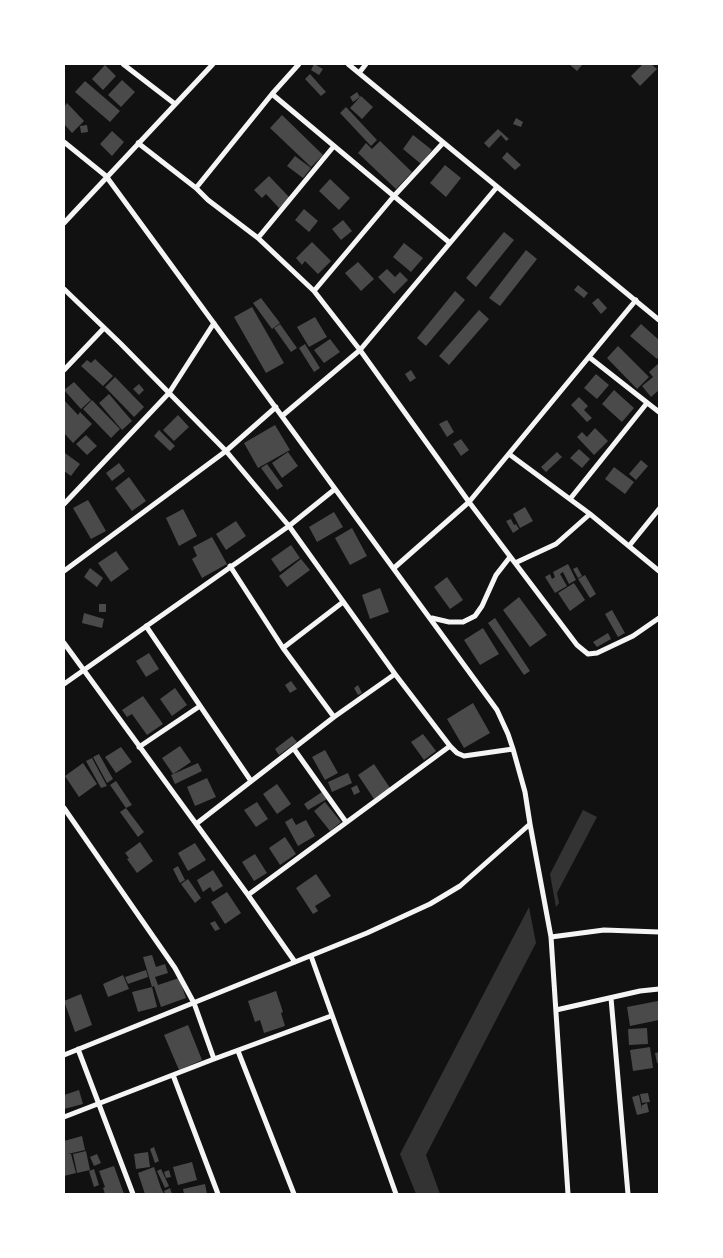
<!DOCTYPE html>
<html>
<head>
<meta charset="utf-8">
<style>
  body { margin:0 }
  #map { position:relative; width:723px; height:1258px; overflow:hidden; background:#111; font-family:Literata,serif }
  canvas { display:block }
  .frame { position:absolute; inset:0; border:65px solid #fff; pointer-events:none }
</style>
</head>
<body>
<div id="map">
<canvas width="723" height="1258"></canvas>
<div class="frame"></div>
</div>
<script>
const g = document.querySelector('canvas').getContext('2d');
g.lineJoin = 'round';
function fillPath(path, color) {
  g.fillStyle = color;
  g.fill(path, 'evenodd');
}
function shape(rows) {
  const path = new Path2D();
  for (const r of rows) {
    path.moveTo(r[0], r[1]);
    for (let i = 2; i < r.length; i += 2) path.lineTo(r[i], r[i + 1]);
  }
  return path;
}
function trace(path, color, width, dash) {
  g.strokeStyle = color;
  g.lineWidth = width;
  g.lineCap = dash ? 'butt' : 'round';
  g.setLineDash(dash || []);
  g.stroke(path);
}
const water = shape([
  [583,810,597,817,557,893,559,903,556,907,550,874],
  [529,907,536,943,426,1155,440,1194,416,1194,400,1154]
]);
const building = shape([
  [314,64,323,69,319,75,311,70],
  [569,64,583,64,577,71],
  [643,64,651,64,657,69,640,86,631,76],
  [105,65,116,76,103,90,92,79],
  [310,74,326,92,321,96,305,79],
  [122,80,135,92,121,107,108,95],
  [85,81,120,111,110,122,75,92],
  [357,92,360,97,353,102,350,97],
  [361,96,373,107,362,119,350,108],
  [67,103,84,121,72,133,64,124,64,107],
  [346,107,377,140,371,146,340,113],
  [282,115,323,155,311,167,270,128],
  [516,118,523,122,521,127,513,124],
  [87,125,88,132,81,133,80,126],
  [498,129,509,139,506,141,501,135,489,148,484,143],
  [112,131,124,142,112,156,100,144],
  [413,135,432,150,421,164,403,149],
  [380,141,412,172,396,189,358,153,366,143,372,149],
  [507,152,521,165,515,170,502,158],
  [295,156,311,168,303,178,287,166],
  [445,165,461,178,446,197,430,183],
  [269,176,290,198,279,208,266,194,262,198,254,190],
  [330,179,350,198,339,210,319,191],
  [304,209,318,221,309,232,295,220],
  [343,220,352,231,341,240,332,229],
  [504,232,514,240,476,287,466,278],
  [312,242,331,261,318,274,305,261,302,265,296,258],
  [404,243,423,258,411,272,393,257],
  [526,250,537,259,500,306,489,298],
  [358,262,374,279,361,291,345,273],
  [387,269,395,277,400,272,408,280,394,294,378,277],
  [578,285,588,293,584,298,574,290],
  [455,291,465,300,426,346,417,338],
  [261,298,280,323,272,329,253,303],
  [598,298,607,308,601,314,592,303],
  [252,307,284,363,266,373,234,317],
  [479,310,489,319,449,365,439,356],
  [315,317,327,337,309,347,297,327],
  [280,324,297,348,291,352,274,328],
  [641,324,659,340,659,356,657,359,630,336],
  [330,339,340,352,324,363,314,350],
  [305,344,320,368,314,372,299,348],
  [618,346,649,377,637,389,607,358],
  [95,359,113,376,103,386,81,366,87,360,91,363],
  [659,363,659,390,651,397,642,386,653,377,649,372],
  [411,370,416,378,410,382,405,374],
  [596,374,609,385,597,399,584,388],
  [115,377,144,407,134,417,105,387],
  [74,382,91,400,81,409,64,390],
  [139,384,144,390,139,395,133,389],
  [614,390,634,408,622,422,602,404],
  [109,394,132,421,122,430,99,403],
  [579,397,588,406,584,410,592,418,587,422,571,405],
  [64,400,78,415,80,412,92,424,73,443,64,433],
  [92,400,120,429,111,438,83,409],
  [178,415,189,427,174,441,163,430],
  [447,420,454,432,447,437,439,424],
  [275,425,290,450,258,468,244,443],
  [595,428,608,441,594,455,577,437,582,432,587,437],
  [159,430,175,446,170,451,154,436],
  [86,435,97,446,87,455,76,444],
  [461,439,469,450,461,456,453,444],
  [579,449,590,459,582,468,570,458],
  [288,452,298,466,282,478,272,463],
  [557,452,562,457,546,472,541,467],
  [65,453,80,464,71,476,64,471],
  [641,460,648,466,636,480,629,474],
  [119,463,125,471,112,481,106,473],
  [267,464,283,486,277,490,261,468],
  [614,467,634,482,625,494,605,479],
  [129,477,146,501,132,511,115,488],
  [88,500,106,531,91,539,73,508],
  [525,507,533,521,520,528,513,514],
  [183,509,197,536,179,546,166,518],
  [334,512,343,527,317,542,309,527],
  [511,519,514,525,516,524,519,529,513,533,506,521],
  [236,521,246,536,226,550,216,534],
  [352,528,367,556,350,565,335,538],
  [212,537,227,564,202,578,192,559,197,556,193,547],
  [291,545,300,558,280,572,271,559],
  [116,551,129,569,111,582,98,563],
  [301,559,310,570,287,587,279,576],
  [568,564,576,580,569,584,563,572,560,574,567,586,555,593,545,577,550,574,552,579,555,577,553,572],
  [577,567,582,576,578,578,573,569],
  [90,568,103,578,97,587,84,577],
  [585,575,596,594,590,598,578,579],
  [447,577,463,600,450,609,434,587],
  [574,583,585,600,570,611,558,593],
  [380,588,389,612,370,619,362,595],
  [519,597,547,635,530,647,503,610],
  [99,604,106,604,106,612,99,612],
  [612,610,625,633,618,637,605,614],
  [84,613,104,619,102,628,82,623],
  [495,618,530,671,524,675,488,623],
  [483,628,499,654,480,665,464,640],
  [608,633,611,639,597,647,593,642],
  [149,653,159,669,146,677,136,661],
  [291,681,297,689,290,693,285,685],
  [358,685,362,693,358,695,354,688],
  [175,688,187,705,172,716,160,699],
  [143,696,163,724,147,735,132,714,127,717,122,710],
  [473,703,490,733,464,748,447,719],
  [423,734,436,751,424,760,411,742],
  [292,736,297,742,279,755,275,749],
  [180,746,191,762,173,774,162,758],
  [121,747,132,762,116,773,105,757],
  [325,750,338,773,325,780,312,757],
  [99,754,113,779,107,783,93,757],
  [92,758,107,786,101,788,86,761],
  [83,763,97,784,79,797,65,776],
  [198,763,202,771,175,784,171,775],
  [374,764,390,788,374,799,358,775],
  [348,773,352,783,332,792,328,782],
  [207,778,216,797,195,806,187,787],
  [116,781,132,805,126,808,110,785],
  [277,784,291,804,277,814,263,794],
  [357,785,360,792,354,795,351,788],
  [322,792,327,799,308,810,304,804],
  [257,802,268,819,256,827,244,810],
  [325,802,341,822,330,831,314,811],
  [126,808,144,832,138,837,120,812],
  [292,818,296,825,306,820,315,836,298,846,285,822],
  [285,837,296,854,280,865,269,848],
  [140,842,153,861,137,873,127,859,129,858,125,853],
  [195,843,206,860,188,871,178,853],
  [255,854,267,873,254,881,242,862],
  [178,866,185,880,180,883,173,869],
  [213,870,223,886,213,892,210,887,203,892,197,880],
  [316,874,331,896,315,906,318,911,313,914,296,888],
  [188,879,201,898,195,903,181,884],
  [227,892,241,913,225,924,211,902],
  [215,921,220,929,215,931,210,923],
  [152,955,156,967,165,964,168,973,155,977,158,985,179,978,186,998,161,1007,154,986,152,987,143,957],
  [146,970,148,977,128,984,125,977],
  [123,975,129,989,108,997,103,984],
  [152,987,157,1007,138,1012,132,992],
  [276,991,283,1012,281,1013,285,1026,264,1033,260,1020,255,1022,248,1001],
  [81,994,92,1025,75,1032,64,1001],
  [658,1001,659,1020,630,1026,627,1007],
  [188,1025,202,1060,179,1070,164,1035],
  [647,1028,648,1044,629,1045,628,1029],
  [650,1047,653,1068,633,1071,630,1050],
  [659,1052,659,1063,657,1063,655,1053],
  [79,1090,83,1104,64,1109,64,1095],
  [648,1093,650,1102,642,1103,640,1094],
  [639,1095,642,1109,642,1105,647,1103,649,1112,637,1115,632,1097],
  [82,1136,85,1150,68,1154,71,1154,76,1173,64,1176,64,1141],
  [154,1147,159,1161,155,1163,150,1149],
  [86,1151,90,1170,77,1173,73,1154],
  [148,1152,150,1167,136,1169,134,1154],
  [97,1154,101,1163,94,1166,90,1157],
  [192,1162,197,1180,178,1185,173,1167],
  [114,1166,124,1194,105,1194,103,1188,105,1187,99,1171],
  [154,1167,161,1188,164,1194,145,1194,138,1173],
  [94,1169,99,1185,94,1187,89,1171],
  [161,1169,169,1186,165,1188,157,1171],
  [169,1170,171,1177,166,1178,164,1172],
  [205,1184,207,1194,184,1194,183,1189],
  [170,1188,172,1194,165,1194,164,1191]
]);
const minor = shape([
  [123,64,175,104],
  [299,64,272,94,196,188,208,200,258,238,314,291,360,350,469,502,577,645,588,654,597,653,633,636,659,618],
  [348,64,659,320],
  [359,73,366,64],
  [272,94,450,243],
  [64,142,106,176,497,710,508,734,513,749,525,792,530,824,460,886,430,904,367,933,64,1055],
  [138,143,196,188],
  [64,223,213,64],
  [258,238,334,146],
  [64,289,121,344,226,451,289,526,395,674,450,746,457,753,464,756,513,749],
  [314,291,394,196,443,143],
  [589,357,659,412],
  [64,370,104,328],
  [282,416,360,350,497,187],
  [509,454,590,514,659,571],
  [570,499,647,403],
  [64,504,169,393,214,323],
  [629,546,659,509],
  [515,563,556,544,590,514],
  [230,566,283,648,334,717,395,674],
  [394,568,469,502,636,300],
  [64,571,226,451,276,407],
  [432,618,449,622,463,622,475,616,482,606,496,575,510,557],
  [146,626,251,781],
  [64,643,248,895,450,746],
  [283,648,343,602],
  [64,684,289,526,335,489],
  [139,747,200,706],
  [294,749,346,822],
  [64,808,175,968,194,1003,214,1059],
  [196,824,334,717],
  [530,824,551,937,568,1194],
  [248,895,295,962],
  [551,937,604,930,659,932],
  [311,956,396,1194],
  [611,998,628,1194],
  [556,1010,640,991,659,989],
  [78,1049,133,1194],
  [238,1051,294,1194],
  [173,1075,218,1194],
  [64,1117,214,1059,331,1016]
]);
fillPath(water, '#333');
fillPath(building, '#4a4a4a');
trace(minor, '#f5f5f5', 5);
</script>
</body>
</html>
